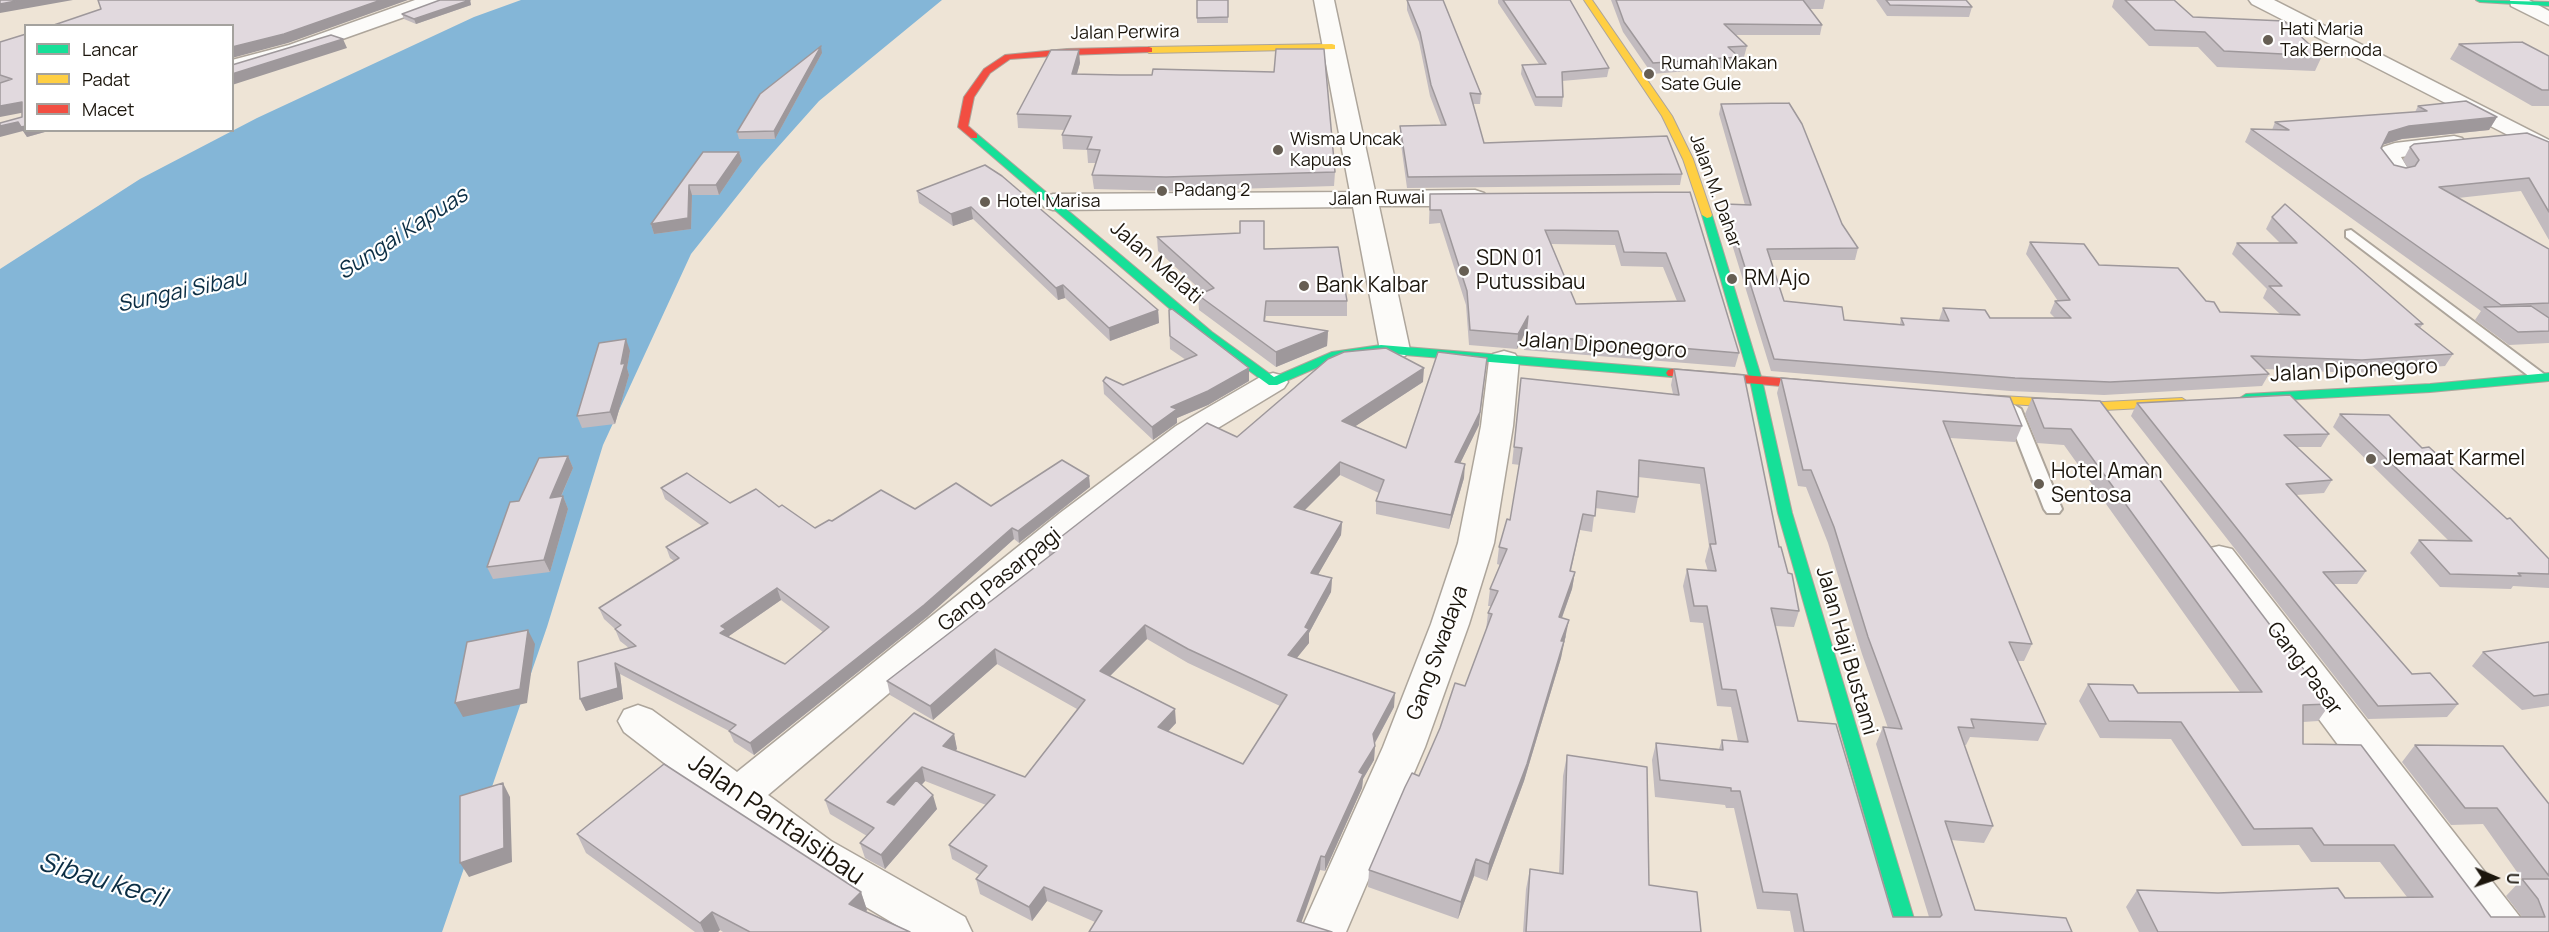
<!DOCTYPE html>
<html>
<head>
<meta charset="utf-8">
<style>
  body { margin:0 }
  #map { position:relative; width:2549px; height:932px; overflow:hidden; background:#eee4d6; font-family:Manrope,sans-serif }
  canvas { display:block }
  .legend { position:absolute; left:24px; top:24px; width:210px; height:108px; box-sizing:border-box; background:#fff; border:2px solid #a4a29e; margin:0; padding:8px 10px; list-style:none; font-size:18px; color:#1c160d }
  .legend li { display:flex; align-items:center; gap:12px; height:30px }
  .legend b { width:30px; border:2px solid #a4a29e }
  .north { position:absolute; left:2465px; top:848px; width:60px; height:60px; -webkit-text-stroke:4px #fff; paint-order:stroke; rotate:92deg; font-size:16px; font-weight:700; line-height:24px; text-align:center; color:#1c160d }
  .north::after { content:''; display:block; margin:auto; width:21px; height:27px; background:#1c160d; clip-path:polygon(50% 0,100% 100%,50% 72%,0 100%) }
</style>
</head>
<body>
<div id="map">
<canvas width="2549" height="932"></canvas>
<ul class="legend">
<li><b style="height:8px;background:#16e098"></b>Lancar</li>
<li><b style="height:8px;background:#ffcf43"></b>Padat</li>
<li><b style="height:8px;background:#f24e42"></b>Macet</li>
</ul>
<div class="north">U</div>
</div>
<script>
const g = document.querySelector('canvas').getContext('2d');
g.lineJoin = 'round';
function fillPath(path, color) {
  g.fillStyle = color;
  g.fill(path, 'evenodd');
}
function shape(rows) {
  const path = new Path2D();
  for (const r of rows) {
    path.moveTo(r[0], r[1]);
    for (let i = 2; i < r.length; i += 2) path.lineTo(r[i], r[i + 1]);
  }
  return path;
}
function trace(path, color, width, dash) {
  g.strokeStyle = color;
  g.lineWidth = width;
  g.lineCap = dash ? 'butt' : 'round';
  g.setLineDash(dash || []);
  g.stroke(path);
}
function write(font, color, halo, rows, align = 'center') {
  g.font = font + ' Manrope,sans-serif';
  g.lineWidth = 4.5;
  g.setLineDash([]);
  g.textBaseline = 'middle';
  g.strokeStyle = halo;
  g.fillStyle = color;
  for (const [text, x, y, turn = 0] of rows) {
    g.save();
    g.translate(x, y);
    g.rotate((+turn || 0) * Math.PI / 180);
    g.textAlign = isNaN(turn) ? turn : align;
    if (halo) g.strokeText(text, 0, 0);
    g.fillText(text, 0, 0);
    g.restore();
  }
}
const water = shape([
  [521,0,942,0,819,101,761,166,691,254,603,445,547,627,442,932,0,932,0,269,140,179,257,118,474,17]
]);
const lane = shape([
  [2351,230,2544,374,2547,377,2544,380,2534,380,2346,237,2346,231,2351,230],
  [2013,404,2021,409,2062,509,2059,513,2047,513,2044,509,2005,409,2013,404]
]);
const street = shape([
  [415,0,444,0,441,4,303,53,232,73,232,60,289,45,415,0],
  [1314,0,1334,0,1375,191,1475,190,1484,193,1488,198,1484,203,1475,206,1379,206,1410,350,1405,356,1395,359,1385,356,1380,350,1353,207,1053,210,1044,207,1040,202,1044,197,1053,194,1350,192,1314,0],
  [2249,0,2274,0,2549,140,2549,156,2252,4,2249,0],
  [2510,0,2529,0,2549,11,2549,25,2511,6,2510,0],
  [2454,136,2462,138,2466,143,2462,148,2401,157,2410,172,2407,177,2398,179,2389,177,2376,159,2383,147,2395,143,2454,136],
  [1504,351,1515,354,1519,360,1513,426,1494,543,1469,624,1425,747,1346,932,1300,932,1383,747,1431,624,1458,543,1481,426,1489,360,1493,354,1504,351],
  [1273,373,1284,376,1288,382,1284,388,1198,440,1084,529,768,795,831,841,965,917,972,932,908,932,799,867,624,732,618,721,624,710,638,705,652,710,737,772,1060,513,1176,426,1262,376,1273,373],
  [2219,546,2232,549,2520,917,2527,932,2477,932,2206,567,2201,558,2206,549,2219,546]
]);
const fast = shape([
  [2476,0,2549,2,2549,6,2480,2,2476,0],
  [971,134,977,134,1212,332,1274,377,1332,352,1381,345,1672,369,1678,373,1672,377,1381,353,1339,358,1277,385,1269,385,1204,338,971,138,971,134],
  [1707,212,1712,215,1762,380,1792,513,1918,932,1898,932,1778,513,1750,380,1702,215,1707,212],
  [2549,373,2549,381,2430,392,2246,402,2240,398,2246,394,2430,384,2549,373]
]);
const slow = shape([
  [1584,0,1592,0,1672,116,1693,159,1712,215,1711,217,1707,218,1702,215,1683,159,1662,116,1584,0],
  [1332,44,1335,45,1335,49,1149,53,1145,50,1149,47,1332,44],
  [1967,394,2104,402,2182,398,2188,402,2182,406,2104,410,1963,401,1961,398,1967,394]
]);
const jam = shape([
  [1149,47,1152,48,1152,52,1067,55,1010,59,990,73,974,97,968,126,977,134,977,138,971,138,958,127,964,97,984,69,1005,55,1067,49,1149,47],
  [1672,369,1826,382,1832,386,1826,390,1668,376,1666,373,1668,370,1672,369]
]);
const wall = shape([
  [470,0,471,5,416,24,404,19,402,14,440,1],
  [1197,0,1228,0,1228,23,1197,23],
  [1407,0,1481,94,1480,104,1473,104,1484,143,1682,174,1680,185,1407,188,1400,137,1400,126,1441,125,1430,96,1419,42,1407,10],
  [1498,0,1570,0,1609,68,1607,77,1562,81,1563,97,1562,107,1535,106,1521,74,1522,65,1539,64,1498,3],
  [1611,0,1825,0,1823,9,1810,9,1822,25,1820,35,1735,35,1747,46,1744,57,1739,57,1736,67,1652,74,1623,32],
  [1876,0,1966,0,1972,7,1969,17,1887,16],
  [2114,0,2174,0,2193,17,2322,56,2315,71,2217,67,2198,47,2149,46,2112,7],
  [26,34,26,130,52,130,27,137,23,131,22,112,0,83,0,42],
  [2459,44,2549,56,2549,106,2532,106,2450,59],
  [822,53,775,139,739,139,737,132],
  [1080,63,1077,74,1335,172,1334,186,1167,191,1094,189,1092,175,1096,163,1088,163,1087,150,1063,149,1062,135,1065,130,1018,128,1017,114],
  [1721,104,1842,224,1858,248,1855,260,1770,260,1784,301,1844,320,1900,324,1901,318,1939,320,1943,308,1990,318,2055,318,2050,313,2055,301,2058,301,2026,254,2030,242,2206,301,2220,312,2280,314,2263,298,2267,289,2232,254,2237,243,2280,243,2266,229,2272,217,2423,324,2420,328,2453,354,2445,366,2355,373,2264,369,2269,374,2262,386,2104,395,2010,391,1771,371,1723,215,1725,204,1745,205,1719,114],
  [2418,106,2497,117,2489,130,2402,139,2382,145,2381,148,2394,165,2406,168,2408,168,2403,160,2410,147,2549,142,2549,240,2521,191,2458,198,2549,249,2549,317,2547,317,2549,318,2549,343,2509,345,2475,320,2481,311,2245,142,2251,129,2272,130,2275,122,2415,112],
  [703,152,739,152,742,161,719,195,692,195,691,229,654,234,651,224],
  [985,165,1158,310,1159,323,1110,341,1065,298,1058,300,973,219,953,226,919,203,917,191],
  [1690,192,1739,353,1735,367,1524,350,1526,331,1517,349,1469,345,1466,305,1440,223,1429,224,1430,194],
  [1551,244,1615,245,1621,266,1663,267,1677,301,1576,304],
  [1157,237,1264,249,1347,301,1347,316,1266,316,1265,322,1328,331,1327,346,1276,367,1199,310,1198,295,1204,293,1158,251],
  [1169,310,1249,368,1249,381,1208,405,1177,418,1177,423,1153,440,1104,394,1103,381,1123,385,1186,360,1170,349],
  [630,351,627,368,629,375,615,424,582,428,577,416],
  [1674,369,1779,547,1799,611,1794,627,1775,626,1798,721,1893,917,1929,917,1876,744,1883,727,1888,728,1862,654,1828,543,1806,487,1798,486,1777,393,1781,378,2022,426,2015,442,1950,438,2032,644,2024,661,2018,661,2046,724,2038,741,1970,737,1966,745,1964,745,1993,826,1984,843,1951,840,1975,910,2072,932,1794,932,1790,911,1757,909,1734,808,1726,808,1725,805,1655,797,1652,760,1656,743,1719,749,1722,740,1738,741,1731,707,1717,706,1703,623,1690,622,1683,586,1687,569,1708,571,1705,561,1709,546,1700,484,1638,477,1638,497,1635,513,1595,508,1592,532,1580,530,1571,571,1575,572,1572,589,1562,618,1566,637,1563,643,1561,658,1524,781,1487,881,1474,876,1458,919,1368,887,1369,870,1465,686,1486,630,1488,613,1491,606,1488,606,1490,589,1500,565,1497,564,1499,547,1510,520,1520,465,1512,464,1521,378,1673,394,1671,385],
  [1423,382,1355,426,1406,448,1479,425,1460,463,1464,478,1449,529,1376,514,1376,501,1379,493,1340,475,1304,510,1342,522,1341,535,1318,574,1332,578,1331,592,1309,633,1309,643,1296,658,1394,707,1375,743,1374,760,1363,779,1362,788,1325,871,1320,870,1095,922,1047,901,1032,921,980,894,976,879,980,875,952,859,949,845,986,805,925,781,922,785,937,809,885,869,865,858,860,843,867,836,830,814,825,800,954,734,957,749,955,751,1025,777,1077,709,997,664,933,720,890,695,887,681,1049,556,1048,547,1237,437],
  [1147,639,1188,663,1280,706,1243,764,1168,732,1176,723,1110,676],
  [2032,398,2100,401,2330,704,2318,721,2303,722,2303,744,2491,917,2522,917,2506,896,2522,879,2483,824,2451,825,2402,762,2415,745,2549,804,2549,932,2139,932,2126,907,2137,890,2345,898,2407,897,2380,862,2311,862,2299,845,2242,846,2171,739,2100,738,2079,701,2088,684,2138,693,2240,692,2064,445,2037,443,2025,414],
  [2137,403,2329,434,2321,447,2297,447,2332,480,2324,493,2296,495,2366,571,2357,584,2334,584,2412,674,2458,704,2447,717,2368,719,2131,416],
  [2340,414,2422,448,2549,559,2549,588,2513,586,2511,589,2440,587,2410,553,2419,540,2449,541,2333,427],
  [568,456,573,468,561,497,563,496,568,509,550,572,493,579,487,567,519,501],
  [1089,476,1090,487,1019,543,1014,539,927,617,754,755,734,742,729,731,620,674,623,699,586,711,580,699,629,648,620,641,615,629,604,619,599,608,674,561,670,558,666,547,702,526,665,499,661,488,730,503,779,507,815,528,832,521,915,509,991,506],
  [781,600,823,632,785,664,729,637,729,636],
  [2549,642,2549,706,2522,710,2472,666,2483,652],
  [1567,755,1649,885,1701,932,1523,932,1526,889,1530,869,1559,873,1563,776],
  [577,834,861,892,867,910,866,912,910,932,723,932,720,930,718,932,695,932,586,853]
]);
const shadedWall = shape([
  [21,0,73,0,0,13,0,4],
  [381,0,408,0,288,43,232,58,232,47],
  [470,0,471,5,416,24,414,19],
  [343,39,347,48,232,85,232,74],
  [821,46,822,53,775,139,774,131],
  [1079,50,1080,63,1073,87,1072,74],
  [22,102,26,112,0,117,0,106],
  [2497,117,2489,130,2402,139,2382,145,2389,132,2409,126],
  [18,122,26,126,26,130,52,130,27,137,23,131,0,137,0,126],
  [739,152,742,161,719,195,716,185],
  [689,185,692,195,691,229,654,234,651,224],
  [971,207,973,219,953,226,951,214],
  [1063,285,1065,298,1058,300,1056,288],
  [1158,310,1159,323,1110,341,1109,328],
  [1528,316,1526,331,1517,349,1518,334],
  [1328,331,1327,346,1276,367,1276,352],
  [626,339,630,351,627,368,629,375,615,424,610,412,621,364],
  [1487,358,1479,425,1454,476,1455,462],
  [1249,368,1249,381,1208,405,1177,418,1177,423,1153,440,1152,427,1171,407],
  [1424,368,1423,382,1342,435,1342,421],
  [568,456,573,468,555,510,550,498],
  [1340,462,1340,475,1294,521,1294,507],
  [1465,464,1464,478,1449,529,1451,515],
  [1089,476,1090,487,1019,543,1018,531],
  [563,496,568,509,550,572,544,560],
  [1342,522,1341,535,1311,587,1311,573],
  [1012,528,1014,539,927,617,754,755,750,743],
  [1575,572,1572,589,1556,634,1559,617],
  [1332,578,1331,592,1309,633,1309,643,1288,669,1288,655],
  [777,588,781,600,729,636,730,641,720,633,721,626],
  [1569,620,1561,658,1524,781,1487,881,1489,864,1561,641],
  [1145,625,1147,639,1101,685,1100,671],
  [528,630,535,644,527,703,463,717,455,703],
  [995,649,997,664,933,720,930,706],
  [615,663,620,674,623,699,586,711,580,699],
  [1395,693,1394,707,1372,748,1373,734],
  [1175,709,1176,723,1159,741,1158,727],
  [954,734,957,749,946,760,943,746],
  [1375,746,1374,760,1363,779,1362,788,1325,871,1325,857,1359,772],
  [922,767,925,781,891,816,887,802],
  [503,783,510,797,512,862,469,877,460,863],
  [933,795,937,809,885,869,881,855],
  [1321,856,1320,870,1298,932,1297,921],
  [1476,859,1474,876,1458,919,1461,902],
  [1044,887,1047,901,1032,921,1029,907],
  [861,892,867,910,856,922,849,904],
  [712,912,720,930,718,932,704,932,700,923]
]);
const building = shape([
  [0,0,21,0,0,4,0,0],
  [98,0,381,0,284,34,232,47,232,26,51,26,101,9,98,0],
  [440,0,470,0,414,19,402,14,440,0],
  [1197,0,1228,0,1228,17,1197,18,1197,0],
  [1407,0,1443,0,1481,94,1470,93,1484,143,1667,136,1682,174,1408,177,1400,126,1446,125,1431,85,1420,32,1407,0],
  [1503,0,1570,0,1609,68,1562,72,1563,97,1536,97,1522,65,1546,64,1503,0],
  [1616,0,1803,0,1822,25,1724,24,1747,46,1728,47,1739,57,1653,63,1624,22,1616,0],
  [1886,0,1966,0,1972,7,1890,5,1886,0],
  [2125,0,2174,0,2193,17,2284,21,2322,56,2224,51,2205,32,2155,30,2125,0],
  [26,34,26,126,21,127,18,122,0,126,0,123,22,117,22,102,0,106,0,83,12,79,0,75,0,42,26,34],
  [331,35,343,39,232,74,232,65,331,35],
  [2522,42,2549,56,2549,90,2542,90,2459,44,2522,42],
  [821,46,774,131,737,132,760,94,821,46],
  [1276,49,1324,49,1335,172,1166,177,1092,175,1100,150,1087,149,1092,137,1062,135,1071,116,1017,114,1051,50,1079,50,1072,74,1120,75,1152,75,1153,69,1274,72,1276,49],
  [2466,101,2497,117,2409,126,2389,132,2381,148,2394,165,2406,168,2415,166,2419,160,2410,147,2414,144,2527,133,2549,142,2549,212,2529,178,2439,187,2549,249,2549,303,2501,305,2251,129,2289,130,2275,122,2427,111,2418,106,2466,101],
  [1789,103,1802,124,1842,224,1858,248,1767,249,1784,301,1842,307,1844,320,1904,325,1901,318,1949,321,1943,308,1985,310,1990,318,2071,318,2055,301,2070,300,2030,242,2084,244,2099,265,2178,268,2206,301,2214,302,2220,312,2300,315,2269,286,2282,286,2237,243,2297,243,2272,217,2285,204,2423,324,2415,324,2453,354,2362,360,2251,356,2269,374,2110,382,2015,378,1774,359,1725,204,1751,205,1721,104,1789,103],
  [703,152,739,152,716,185,689,185,688,218,651,224,703,152],
  [985,165,1002,176,1158,310,1109,328,1063,285,1056,288,971,207,951,214,917,191,985,165],
  [1690,192,1739,353,1526,335,1528,316,1518,334,1470,330,1467,291,1441,210,1430,210,1430,194,1690,192],
  [1545,230,1618,231,1624,252,1666,253,1685,301,1576,304,1545,230],
  [1240,221,1264,221,1264,249,1338,247,1347,301,1266,301,1264,321,1328,331,1276,352,1198,295,1214,288,1157,237,1240,233,1240,221],
  [2531,306,2549,318,2549,331,2518,332,2484,307,2531,306],
  [1172,309,1249,368,1208,391,1171,407,1177,409,1152,427,1103,381,1106,377,1123,385,1197,355,1170,336,1169,310,1172,309],
  [626,339,621,364,625,363,610,412,577,416,599,343,626,339],
  [1386,348,1424,368,1342,421,1406,448,1438,352,1487,358,1480,412,1455,462,1465,464,1451,515,1376,501,1384,480,1340,462,1294,507,1342,522,1311,573,1332,578,1305,627,1309,629,1288,655,1395,693,1373,734,1375,746,1359,772,1363,774,1325,857,1321,856,1297,921,1332,932,1089,932,1102,911,1044,887,1029,907,976,879,987,866,949,845,995,795,922,767,887,802,894,805,916,780,933,795,881,855,860,843,874,828,825,800,914,713,954,734,943,746,1025,777,1085,700,995,649,930,706,887,681,1056,551,1048,547,1207,423,1237,437,1328,359,1344,352,1386,348],
  [1145,625,1188,649,1287,695,1243,764,1158,727,1175,709,1100,671,1145,625],
  [1674,369,1744,375,1779,547,1781,547,1788,573,1792,574,1799,611,1771,608,1798,721,1836,724,1893,917,1940,917,1942,915,1883,727,1902,729,1868,637,1834,527,1811,470,1803,470,1781,378,2010,397,2022,426,1943,421,2032,644,2009,642,2046,724,1971,719,1974,728,1958,727,1993,826,1945,821,1975,910,2066,918,2072,932,1804,932,1797,894,1763,892,1740,791,1731,791,1731,788,1660,780,1656,743,1723,750,1722,740,1748,742,1736,690,1722,689,1707,606,1694,606,1687,569,1716,571,1710,544,1716,544,1704,468,1639,460,1638,497,1597,491,1595,516,1583,514,1570,571,1575,572,1559,617,1569,620,1561,641,1564,641,1527,764,1489,864,1476,859,1461,902,1369,870,1405,787,1412,773,1419,776,1440,728,1455,683,1465,686,1492,614,1488,613,1498,591,1490,589,1507,549,1499,547,1507,519,1510,520,1522,448,1514,447,1521,378,1679,395,1674,369],
  [2290,395,2329,434,2284,435,2332,480,2286,484,2366,571,2323,572,2412,674,2430,673,2458,704,2378,706,2137,403,2290,395],
  [2032,398,2100,401,2330,704,2303,705,2303,744,2361,745,2491,917,2545,917,2538,899,2522,879,2549,879,2549,932,2158,932,2137,890,2218,893,2338,888,2345,898,2433,897,2394,845,2324,845,2312,828,2254,829,2181,722,2109,721,2088,684,2133,685,2138,693,2262,692,2071,429,2044,428,2032,398],
  [2340,414,2389,415,2422,448,2429,447,2507,519,2510,518,2549,559,2549,574,2518,573,2521,576,2450,574,2419,540,2472,541,2340,414],
  [568,456,550,498,563,496,544,560,487,567,510,502,519,501,539,458,568,456],
  [1062,460,1089,476,1018,531,1012,528,924,605,750,743,729,731,736,725,615,663,618,688,580,699,578,662,636,646,615,629,621,625,599,608,679,558,666,547,708,523,661,488,687,473,730,503,756,489,779,507,782,505,815,528,829,520,832,521,881,490,915,509,956,483,991,506,1062,460],
  [777,588,829,627,785,664,720,633,726,629,721,626,777,588],
  [528,630,520,689,455,703,467,642,528,630],
  [2549,642,2549,694,2534,696,2483,652,2549,642],
  [2415,745,2503,746,2549,804,2549,876,2497,808,2465,808,2415,745],
  [1567,755,1647,767,1649,885,1697,892,1701,932,1526,932,1530,869,1563,874,1567,755],
  [664,764,861,892,849,904,910,932,750,932,712,912,700,923,577,834,664,764],
  [503,783,504,848,460,863,460,796,503,783]
]);
const markers = [
  [2268,40,6,"#665e53"],
  [1649,74,6,"#665e53"],
  [1278,150,6,"#665e53"],
  [1162,191,6,"#665e53"],
  [985,202,6,"#665e53"],
  [1464,271,6,"#665e53"],
  [1732,279,6,"#665e53"],
  [1304,286,6,"#665e53"],
  [2371,459,6,"#665e53"],
  [2039,484,6,"#665e53"]
];
const farPoinames = [
  ["Hati Maria",2280,30],
  ["Tak Bernoda",2280,51],
  ["Rumah Makan",1661,64],
  ["Sate Gule",1661,85],
  ["Wisma Uncak",1290,140],
  ["Kapuas",1290,161],
  ["Padang 2",1174,191],
  ["Hotel Marisa",997,202]
];
const farStreetnames = [
  ["Jalan Perwira",1125,33,-1],
  ["Jalan M. Dahar",1715,191,70],
  ["Jalan Ruwai",1377,199,-1]
];
const poiNames = [
  ["SDN 01",1476,259],
  ["Putussibau",1476,283],
  ["RM Ajo",1744,279],
  ["Bank Kalbar",1316,286],
  ["Jemaat Karmel",2383,459],
  ["Hotel Aman",2051,472],
  ["Sentosa",2051,496]
];
const streetNames = [
  ["Jalan Melati",1156,263,41],
  ["Jalan Diponegoro",1603,346,4],
  ["Jalan Diponegoro",2354,371,-3],
  ["Gang Pasarpagi",1000,580,-39],
  ["Jalan Haji Bustami",1846,651,74],
  ["Gang Swadaya",1438,653,-70],
  ["Gang Pasar",2304,669,53]
];
const waterNames = [
  ["Sungai Kapuas",403,234,-33],
  ["Sungai Sibau",182,292,-12]
];
const nearStreetnames = [
  ["Jalan Pantaisibau",776,820,35]
];
const nearWaternames = [
  ["Sibau kecil",102,881,17]
];
fillPath(water, '#84b6d7');
trace(lane, '#ada59b', 4);
trace(street, '#ada59b', 3);
trace(fast, '#ada59b', 2);
trace(slow, '#ada59b', 2);
trace(jam, '#ada59b', 2);
fillPath(lane, '#fcfbf9');
fillPath(street, '#fcfbf9');
fillPath(fast, '#16e098');
fillPath(slow, '#ffcf43');
fillPath(jam, '#f24e42');
fillPath(wall, '#c2bbbf');
fillPath(shadedWall, '#9e989b');
fillPath(building, '#e1d9de');
trace(building, '#9e989b', 1.5);
for (const [x, y, r, color] of markers) {
  const dot = new Path2D();
  dot.arc(x, y, r, 0, 2 * Math.PI);
  g.fillStyle = color;
  g.fill(dot);
  trace(dot, '#fff', 2);
}
write('18px', '#1c160d', '#fff', farPoinames, 'left');
write('18px', '#1c160d', '#fff', farStreetnames);
write('21px', '#1c160d', '#fff', poiNames, 'left');
write('21px', '#1c160d', '#fff', streetNames);
write('italic 22px', '#0c2e44', '#fff', waterNames);
write('26px', '#1c160d', '#fff', nearStreetnames);
write('italic 27px', '#0c2e44', '#fff', nearWaternames);
</script>
</body>
</html>
